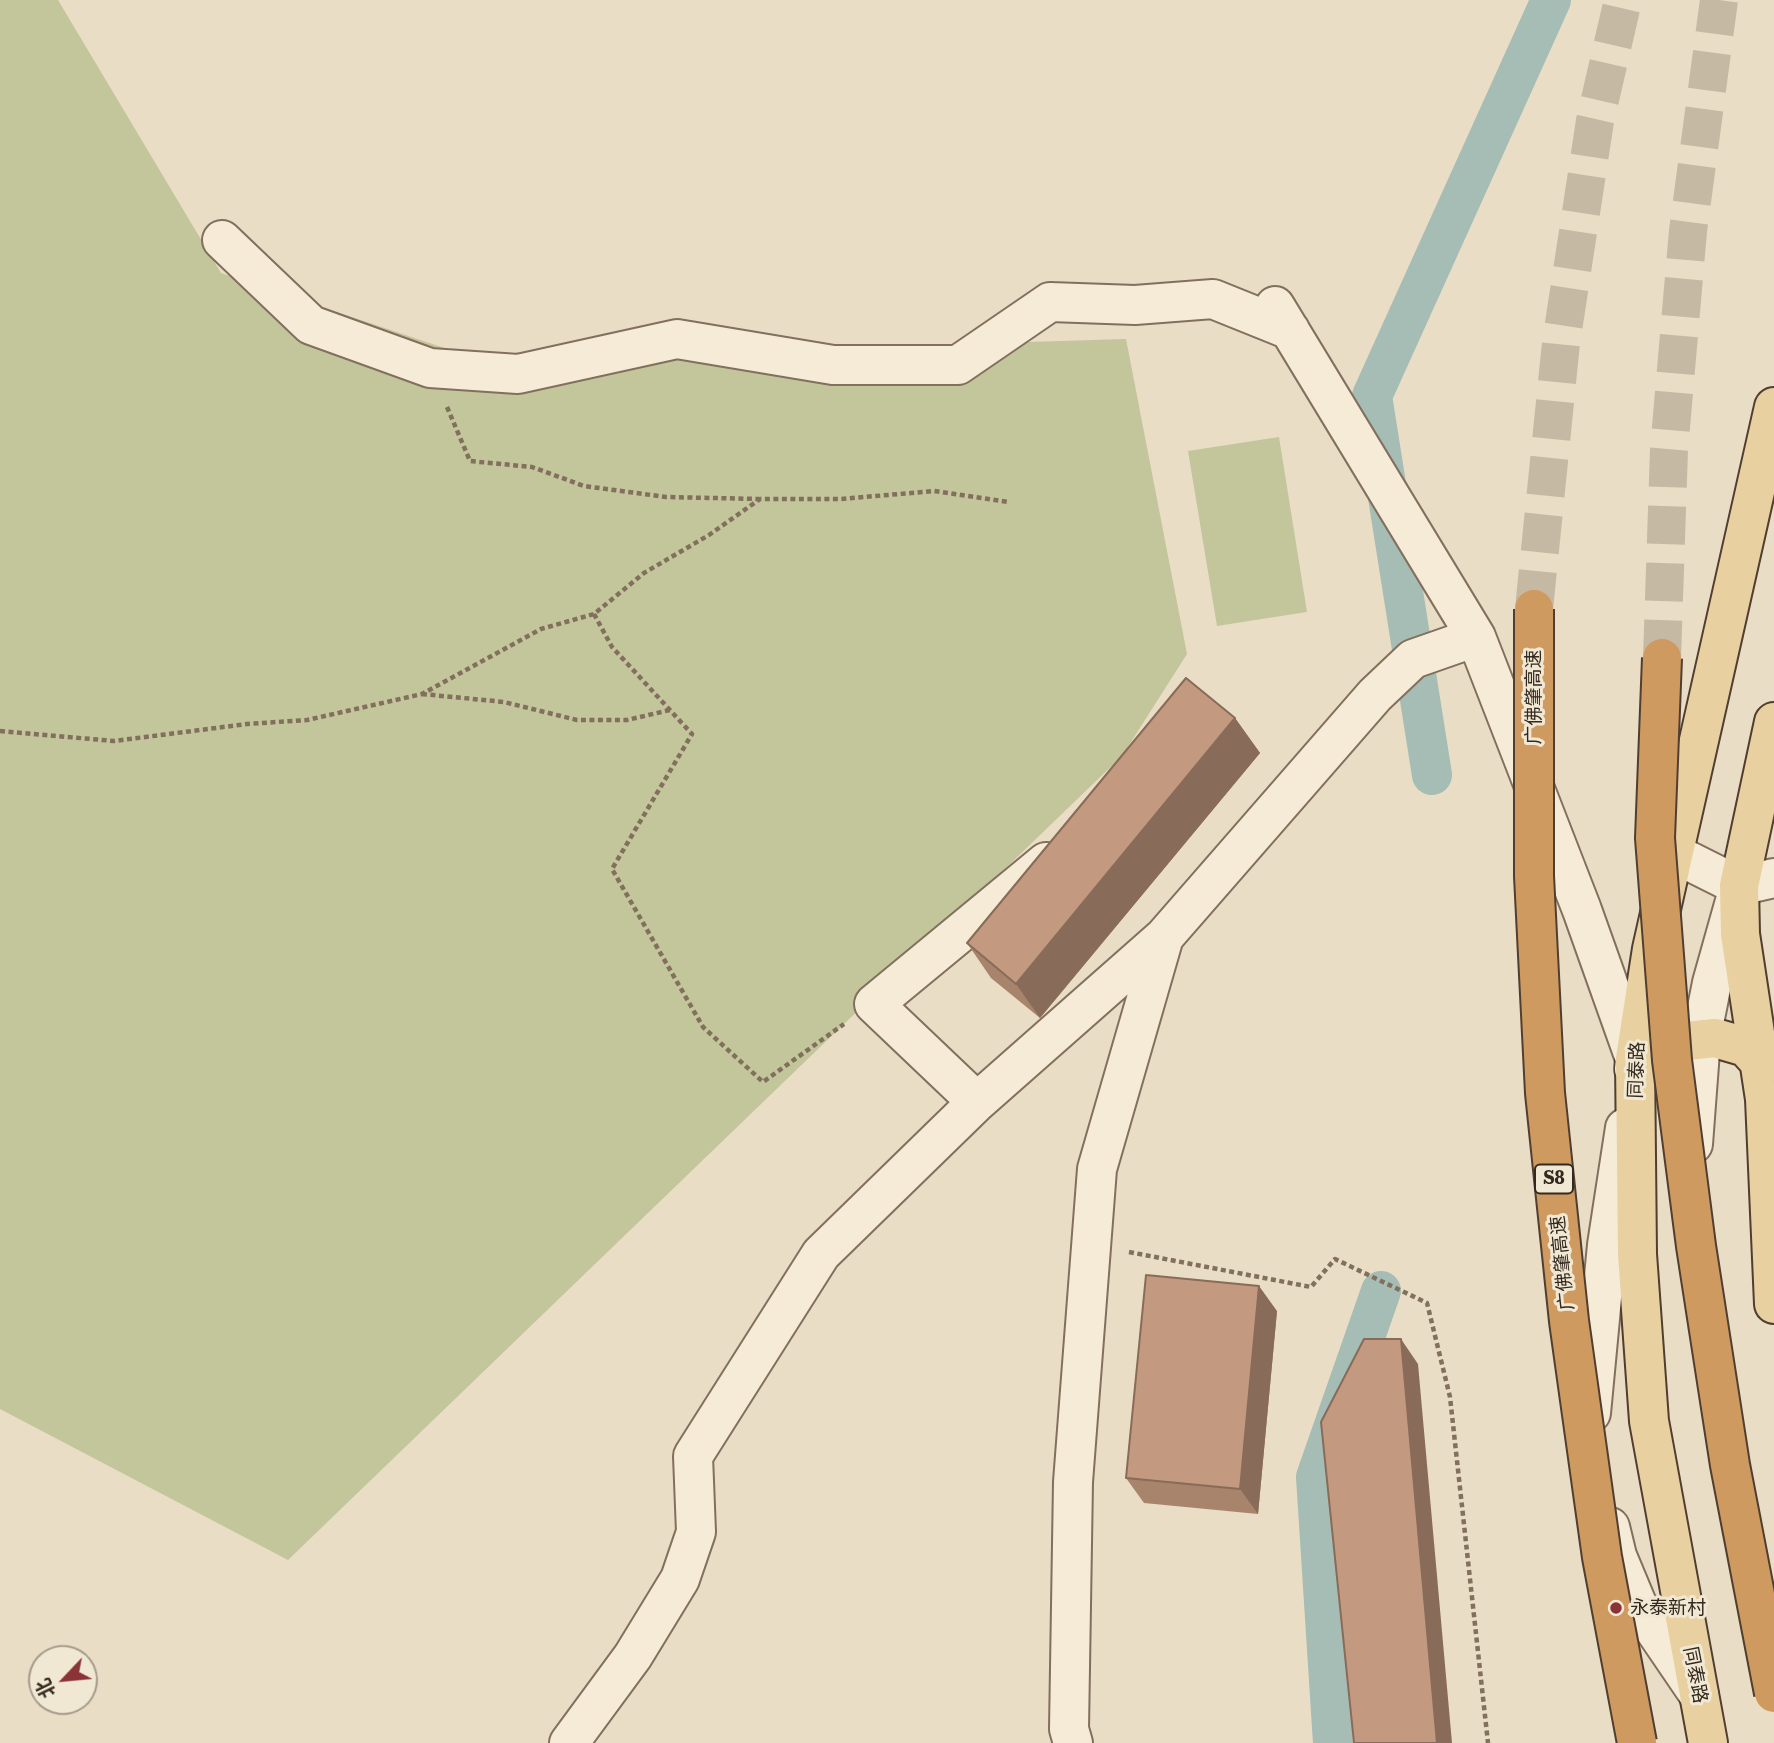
<!DOCTYPE html>
<html>
<head>
<meta charset="utf-8">
<style>
  body { margin:0 }
  #map { position:relative; width:1774px; height:1743px; overflow:hidden; background:#e9ddc5; font-family:"Roboto Serif","Noto Sans SC",serif }
  canvas { display:block }
  .north { position:absolute; left:28px; top:1645px; width:70px; height:70px; box-sizing:border-box; background:#f1e8d4; border:2px solid #a59c8c; border-radius:50%; rotate:244deg; font-size:19px; font-weight:700; line-height:28px; text-align:center; color:#34291f }
  .north::after { content:''; display:block; margin:auto; width:24px; height:32px; background:#8a3437; clip-path:polygon(50% 0,100% 100%,50% 72%,0 100%) }
</style>
</head>
<body>
<div id="map">
<canvas width="1774" height="1743"></canvas>
<div class="north">北</div>
</div>
<script>
const g = document.querySelector('canvas').getContext('2d');
g.lineJoin = 'round';
function fillPath(path, color) {
  g.fillStyle = color;
  g.fill(path, 'evenodd');
}
function shape(rows) {
  const path = new Path2D();
  for (const r of rows) {
    path.moveTo(r[0], r[1]);
    for (let i = 2; i < r.length; i += 2) path.lineTo(r[i], r[i + 1]);
  }
  return path;
}
function trace(path, color, width, dash) {
  g.strokeStyle = color;
  g.lineWidth = width;
  g.lineCap = dash ? 'butt' : 'round';
  g.setLineDash(dash || []);
  g.stroke(path);
}
function write(font, color, halo, rows, align = 'center') {
  g.font = font + ' "Roboto Serif","Noto Sans SC",serif';
  g.lineWidth = 6;
  g.setLineDash([]);
  g.textBaseline = 'middle';
  g.strokeStyle = halo;
  g.fillStyle = color;
  for (const [text, x, y, turn = 0] of rows) {
    g.save();
    g.translate(x, y);
    g.rotate((+turn || 0) * Math.PI / 180);
    g.textAlign = isNaN(turn) ? turn : align;
    if (halo) g.strokeText(text, 0, 0);
    g.fillText(text, 0, 0);
    g.restore();
  }
}
const green = shape([
  [0,0,58,0,221,273,477,359,1126,339,1187,654,1122,756,288,1560,0,1409],
  [1279,437,1307,612,1217,626,1188,451]
]);
const canal = shape([
  [1432,775,1372,396,1551,0],
  [1333,1743,1316,1477,1381,1291]
]);
const highwayTunnel = shape([
  [1534,609,1561,343,1595,121,1623,0],
  [1662,658,1669,450,1688,231,1719,0]
]);
const path = shape([
  [447,407,470,461,532,467,584,486,666,497,759,499],
  [594,614,612,647,692,734,612,869,703,1027,763,1082,844,1024],
  [422,694,504,702,577,720,627,720,670,710],
  [0,731,114,741,247,724,307,720,422,694,541,629,594,614,644,573,709,535,760,499,841,499,934,491,1008,502],
  [1129,1252,1311,1287,1335,1259,1427,1303,1450,1397,1488,1743]
]);
const minor = shape([
  [222,240,311,325,430,368,518,374,677,339,833,365,958,365,1050,302,1135,305,1213,299,1290,330],
  [1275,306,1476,637,1582,910,1635,1059,1634,1069],
  [1673,853,1739,886,1774,878],
  [977,1102,874,1004,1046,862],
  [1693,1144,1701,1038,1712,983,1737,894],
  [1591,1413,1607,1245,1625,1128],
  [1610,1527,1617,1556,1637,1604,1699,1695],
  [569,1743,633,1656,680,1579,696,1532,693,1456,821,1254,977,1102,1164,937,1375,695,1413,659,1476,637],
  [1073,1743,1069,1729,1073,1482,1097,1169,1164,937]
]);
const major = shape([
  [1774,722,1739,886,1740,934,1765,1099,1774,1304],
  [1642,1057,1677,1042,1715,1038,1746,1047,1763,1066],
  [1708,1743,1649,1421,1637,1254,1635,1059,1652,949,1774,407]
]);
const highwayBridge = shape([
  [1534,609,1534,876,1545,1093,1569,1321,1602,1557,1637,1743],
  [1662,658,1655,838,1672,1060,1696,1246,1730,1465,1774,1693]
]);
const wall = shape([
  [1235,718,1260,753,1040,1018,991,978,967,943],
  [1277,1311,1258,1514,1144,1503,1126,1478]
]);
const shadedWall = shape([
  [1235,718,1260,753,1040,1018,1016,984],
  [1259,1286,1277,1311,1258,1514,1240,1489],
  [1401,1339,1418,1364,1452,1743,1437,1743]
]);
const building = shape([
  [1186,678,1235,718,1016,984,967,943,1186,678],
  [1146,1275,1259,1286,1240,1489,1126,1478,1146,1275],
  [1364,1339,1401,1339,1437,1743,1354,1743,1321,1422,1364,1339]
]);
const markers = [
  [1616,1608,7,"#8a3437"]
];
const shields = [
  [1554,1179,38]
];
const shieldNames = [
  ["S8",1554,1179]
];
const streetNames = [
  ["广佛肇高速",1534,697,-90],
  ["同泰路",1637,1070,-88],
  ["广佛肇高速",1563,1263,-96],
  ["同泰路",1695,1675,79]
];
const poiNames = [
  ["永泰新村",1630,1608]
];
fillPath(green, '#c2c69a');
trace(canal, '#a6bdb5', 40);
trace(highwayTunnel, '#c5b9a4', 38, [38, 19]);
trace(minor, '#826f5d', 42);
trace(major, '#503e31', 42);
trace(path, '#826f5d', 4.5, [5, 3.5]);
trace(minor, '#f5ebd7', 38);
trace(major, '#e8d0a1', 38);
trace(highwayBridge, '#503e31', 42, []);
trace(highwayBridge, '#cf9a5f', 38);
fillPath(wall, '#a8846d');
fillPath(shadedWall, '#886b59');
fillPath(building, '#c3997f');
trace(building, '#886b59', 2);
for (const [x, y, r, color] of markers) {
  const dot = new Path2D();
  dot.arc(x, y, r, 0, 2 * Math.PI);
  g.fillStyle = color;
  g.fill(dot);
  trace(dot, '#f1e8d4', 2.5);
}
for (const [x, y, w] of shields) {
  const box = new Path2D();
  box.roundRect(x - w / 2, y - 14.5, w, 29, 5);
  g.fillStyle = '#f1e8d4';
  g.fill(box);
  trace(box, '#34291f', 2);
}
write('bold 18px', '#34291f', null, shieldNames);
write('19px', '#34291f', '#f1e8d4', streetNames);
write('19px', '#34291f', '#f1e8d4', poiNames, 'left');
</script>
</body>
</html>
